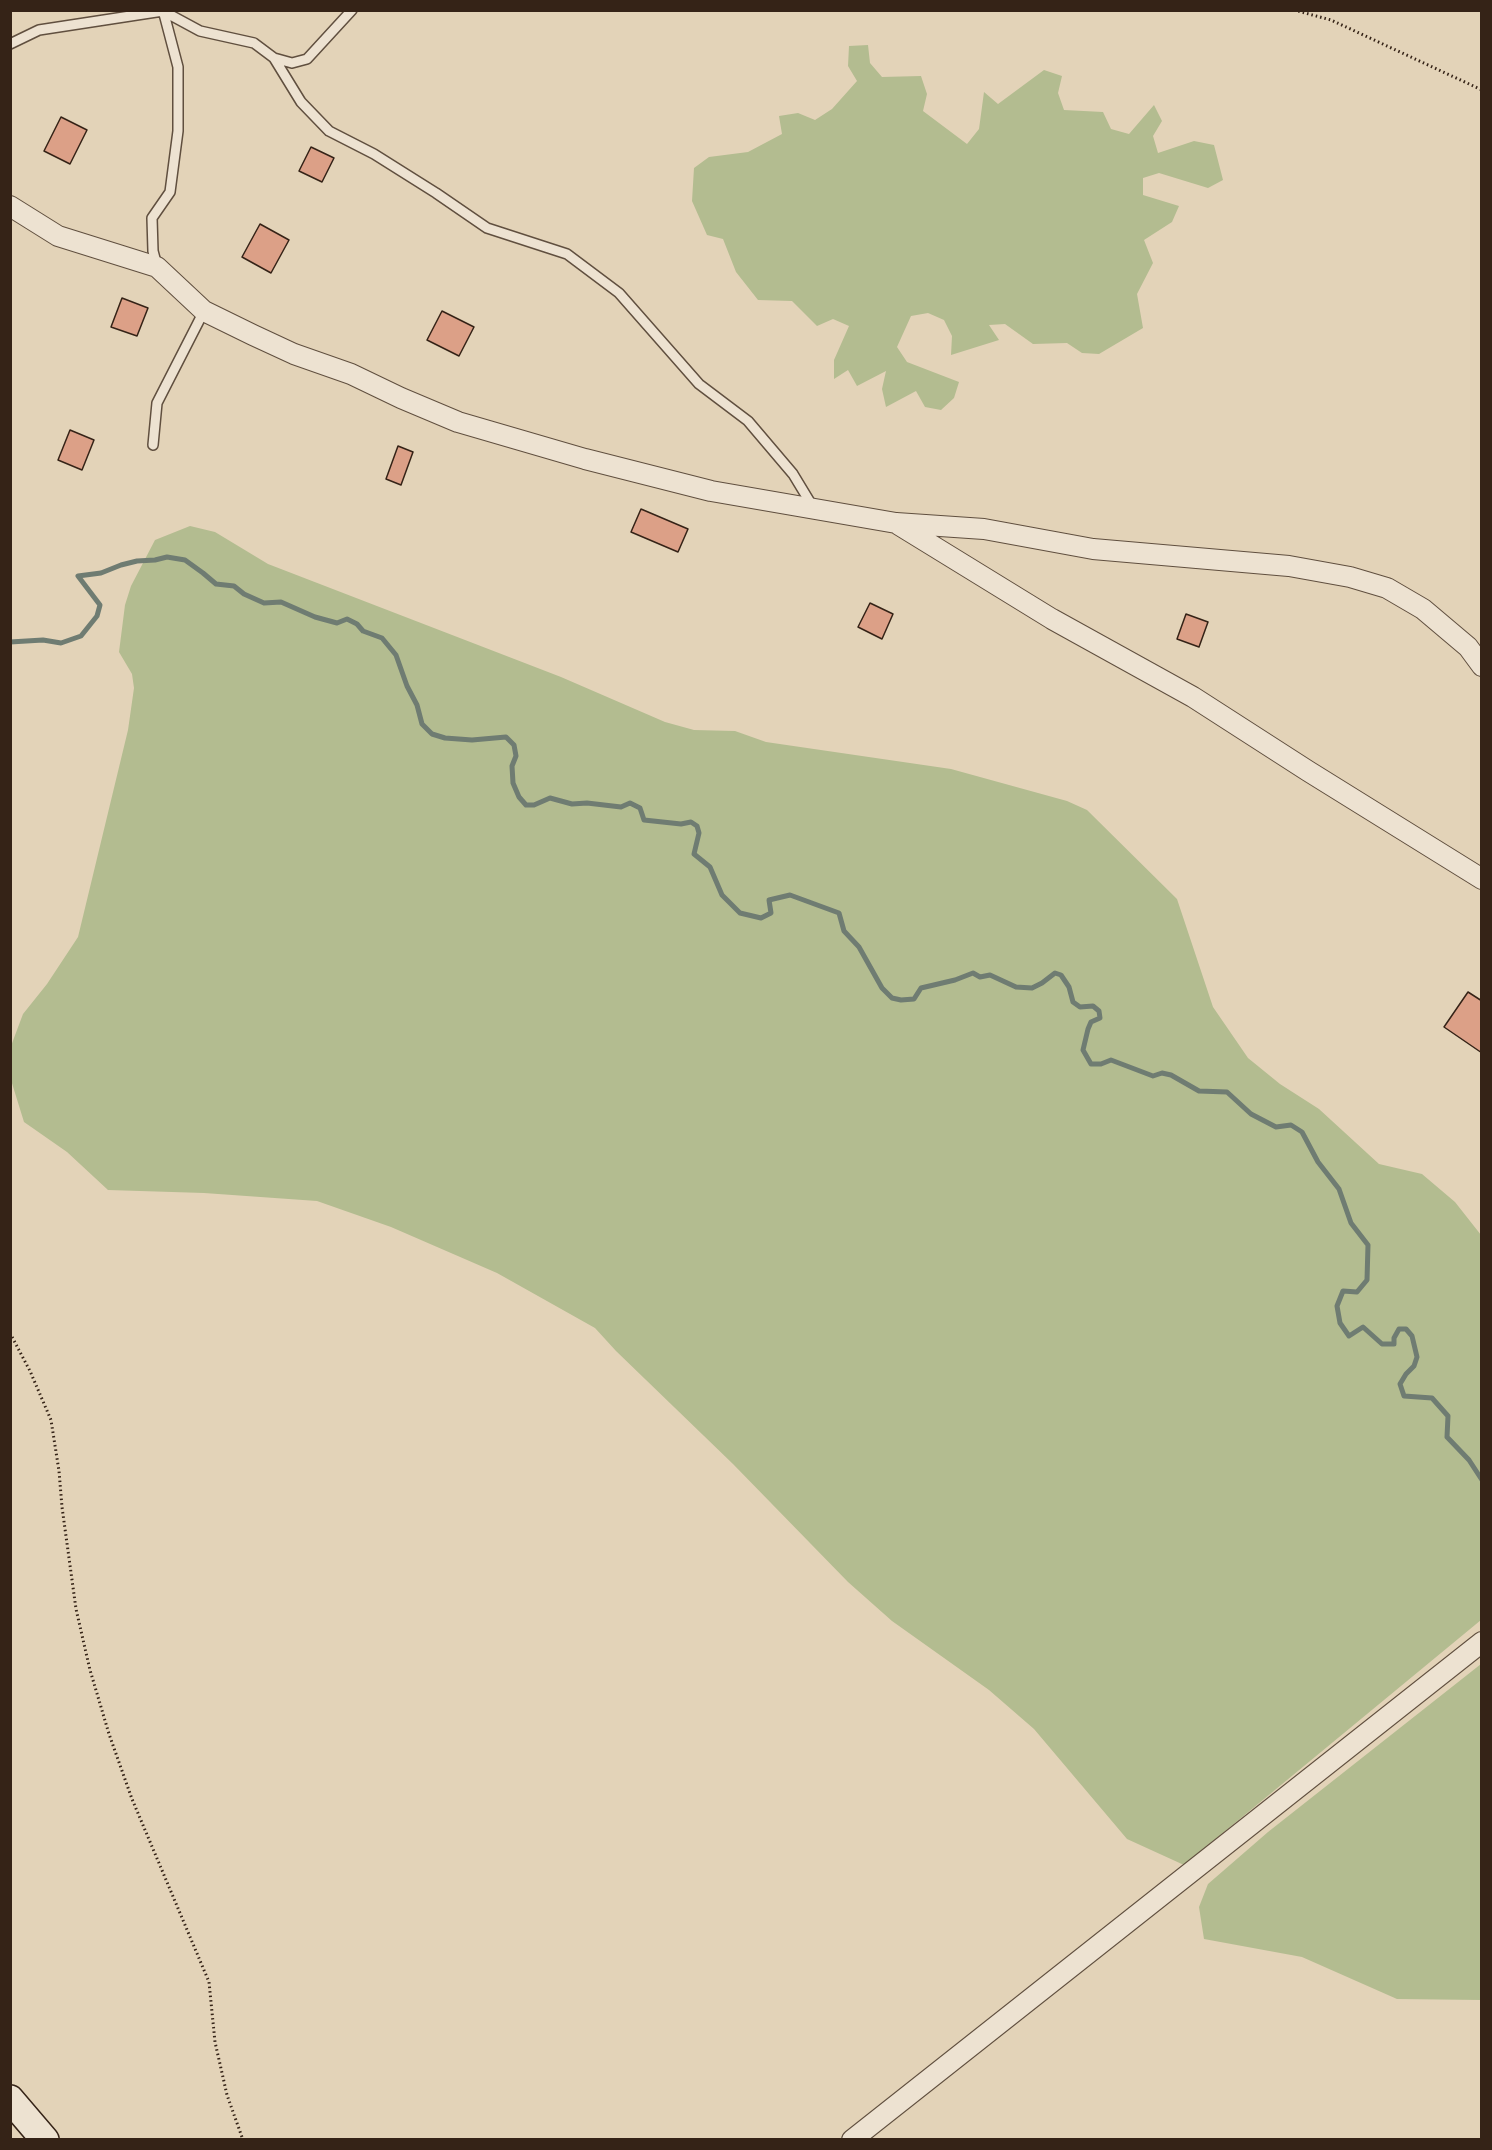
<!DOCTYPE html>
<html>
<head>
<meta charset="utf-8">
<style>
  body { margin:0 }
  #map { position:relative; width:1492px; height:2150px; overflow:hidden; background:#e3d3b8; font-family:Vollkorn,serif }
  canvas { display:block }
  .frame { position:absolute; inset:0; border:12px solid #352317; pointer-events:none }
</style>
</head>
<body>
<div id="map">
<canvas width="1492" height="2150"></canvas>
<div class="frame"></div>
</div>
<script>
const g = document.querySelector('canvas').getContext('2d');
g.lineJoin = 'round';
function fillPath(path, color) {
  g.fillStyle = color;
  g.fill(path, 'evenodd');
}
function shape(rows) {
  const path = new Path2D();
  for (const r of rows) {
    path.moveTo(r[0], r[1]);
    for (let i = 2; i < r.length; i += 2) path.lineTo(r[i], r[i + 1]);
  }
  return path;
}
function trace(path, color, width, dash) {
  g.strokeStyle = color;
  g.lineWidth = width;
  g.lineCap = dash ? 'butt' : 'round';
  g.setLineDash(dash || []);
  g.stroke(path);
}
const green = shape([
  [868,45,870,63,882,77,921,76,927,94,923,111,967,144,979,129,984,92,998,104,1044,70,1062,76,1058,93,1064,110,1103,112,1111,129,1129,134,1154,105,1162,121,1153,136,1158,153,1194,141,1214,145,1223,180,1208,188,1159,173,1143,178,1143,195,1179,206,1172,222,1144,240,1153,263,1137,294,1143,328,1099,354,1082,353,1067,343,1033,344,1005,324,989,325,999,340,951,355,952,336,944,320,928,313,911,316,897,347,907,362,959,382,954,398,941,410,925,407,916,391,886,407,882,389,886,371,857,386,848,370,834,379,834,360,849,326,833,319,817,326,792,301,758,300,736,272,723,239,707,235,692,201,694,168,709,157,748,152,782,134,779,116,798,113,815,120,832,109,857,81,848,66,849,46],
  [190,526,215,532,268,564,561,677,665,722,694,730,735,731,766,742,951,769,1067,801,1087,810,1177,899,1213,1007,1248,1058,1280,1084,1319,1109,1379,1164,1422,1174,1455,1202,1481,1235,1481,1620,1184,1865,1127,1839,1034,1729,989,1690,892,1621,848,1582,733,1464,616,1351,595,1328,497,1273,391,1227,317,1201,204,1193,108,1190,67,1152,24,1122,11,1080,11,1046,23,1014,47,984,78,937,128,730,134,688,132,674,119,652,125,605,131,586,155,540],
  [1481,1664,1481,2000,1397,1999,1302,1957,1204,1939,1199,1907,1208,1884,1268,1832]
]);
const stream = shape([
  [10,642,43,640,61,643,81,636,97,616,100,605,78,576,101,573,121,565,137,561,155,560,167,557,185,560,203,573,216,584,234,586,244,594,264,603,281,602,315,617,337,623,347,619,357,624,363,631,382,638,396,655,407,686,417,705,422,724,432,734,445,738,472,740,506,737,514,745,516,756,512,766,513,783,519,797,526,805,534,805,550,798,572,804,587,803,621,807,630,803,640,808,644,820,681,824,691,822,697,826,699,833,694,854,710,867,722,895,740,913,761,918,771,913,769,900,790,895,839,913,844,931,859,947,882,988,892,998,901,1000,914,999,921,988,955,980,973,973,980,977,990,975,1016,987,1032,988,1042,983,1055,973,1061,975,1069,987,1073,1002,1080,1007,1093,1006,1099,1011,1100,1018,1091,1022,1088,1029,1083,1050,1091,1064,1101,1064,1111,1060,1153,1076,1162,1073,1171,1075,1199,1091,1227,1092,1251,1114,1276,1127,1291,1125,1302,1132,1318,1162,1339,1189,1351,1223,1368,1245,1367,1280,1357,1292,1343,1291,1337,1306,1340,1323,1349,1336,1363,1327,1382,1344,1394,1344,1394,1338,1399,1329,1406,1329,1412,1336,1417,1357,1414,1366,1406,1374,1400,1384,1404,1396,1432,1398,1448,1416,1447,1437,1469,1460,1482,1480]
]);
const building = shape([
  [61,117,87,130,70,164,44,151,61,117],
  [311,147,334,158,322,182,299,171,311,147],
  [260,224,289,240,271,273,242,257,260,224],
  [122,298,148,308,137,336,111,327,122,298],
  [442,311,474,327,459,356,427,340,442,311],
  [70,430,94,440,82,470,58,460,70,430],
  [398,446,413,452,401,485,386,479,398,446],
  [641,509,688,529,678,552,631,532,641,509],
  [870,603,893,614,882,639,858,627,870,603],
  [1186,614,1208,622,1199,647,1177,639,1186,614],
  [1468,992,1482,1001,1482,1053,1444,1027,1468,992]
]);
const path = shape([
  [1294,10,1331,20,1482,90],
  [10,1333,30,1371,51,1420,59,1471,62,1507,76,1609,90,1670,109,1734,132,1799,209,1982,215,2042,227,2095,243,2140]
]);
const lane = shape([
  [10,44,39,30,163,11,200,31,254,43,274,58,292,63,307,59,352,10],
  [274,58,301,102,329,131,374,154,436,193,487,228,567,254,619,293,699,384,748,421,793,474,813,507],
  [157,266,153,251,152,218,170,192,178,131,178,67,163,10],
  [153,445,157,403,204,311]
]);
const street = shape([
  [10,206,58,236,157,267,204,311,253,335,294,354,351,374,401,398,458,422,585,459,711,491,896,523,984,529,1093,549,1289,566,1350,577,1387,588,1423,609,1468,647,1482,666],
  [899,525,1052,619,1193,697,1308,771,1482,879],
  [852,2140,1482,1642]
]);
const secondary = shape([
  [10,2099,45,2140]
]);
fillPath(green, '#b3bc90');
trace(stream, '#6f7c72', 5);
fillPath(building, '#dca087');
trace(building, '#352317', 1.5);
trace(lane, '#604f3f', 12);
trace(street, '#604f3f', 22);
trace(secondary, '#352317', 30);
trace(path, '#352317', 3, [1.5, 3]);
trace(lane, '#ede2d1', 9);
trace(street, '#ede2d1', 20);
trace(secondary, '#ede2d1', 27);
</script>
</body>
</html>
